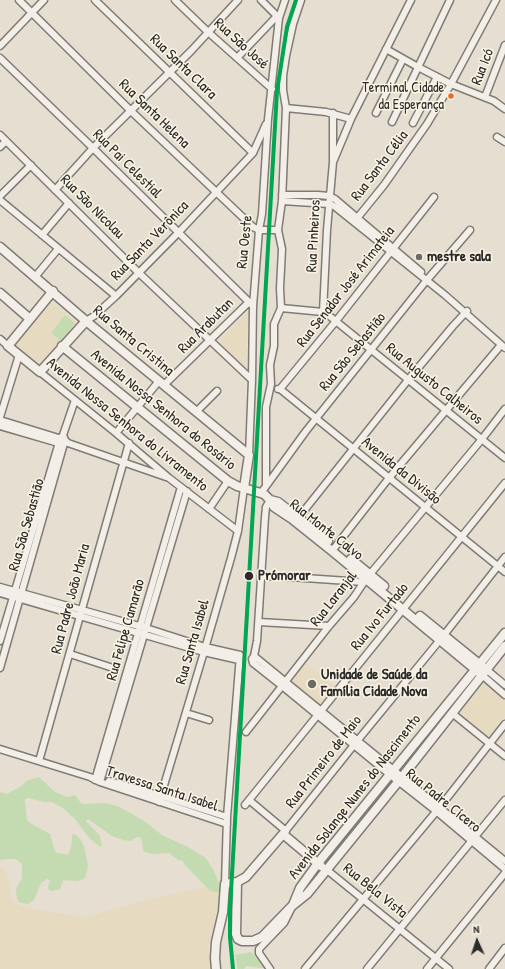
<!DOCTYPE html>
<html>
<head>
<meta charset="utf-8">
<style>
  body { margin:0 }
  #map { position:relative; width:505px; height:969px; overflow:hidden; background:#e6dfd1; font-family:"Patrick Hand",sans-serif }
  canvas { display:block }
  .north { position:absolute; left:457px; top:921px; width:40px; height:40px; -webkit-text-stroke:3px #fcf5e5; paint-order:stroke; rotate:357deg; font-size:11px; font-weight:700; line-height:16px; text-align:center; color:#2b2b2b }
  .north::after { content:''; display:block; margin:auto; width:14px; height:18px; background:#2b2b2b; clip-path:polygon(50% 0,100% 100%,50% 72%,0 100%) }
</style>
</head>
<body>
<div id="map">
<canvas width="505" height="969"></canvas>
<div class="north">N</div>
</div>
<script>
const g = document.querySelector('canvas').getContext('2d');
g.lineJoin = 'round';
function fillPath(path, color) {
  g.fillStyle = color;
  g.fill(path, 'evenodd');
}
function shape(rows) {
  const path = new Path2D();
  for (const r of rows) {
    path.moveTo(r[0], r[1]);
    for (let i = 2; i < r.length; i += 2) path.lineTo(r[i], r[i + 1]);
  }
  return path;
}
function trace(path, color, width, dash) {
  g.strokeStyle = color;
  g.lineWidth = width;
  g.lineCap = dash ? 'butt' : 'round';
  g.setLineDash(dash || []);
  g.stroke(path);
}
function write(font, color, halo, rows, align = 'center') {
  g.font = font + ' "Patrick Hand",sans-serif';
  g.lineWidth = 3;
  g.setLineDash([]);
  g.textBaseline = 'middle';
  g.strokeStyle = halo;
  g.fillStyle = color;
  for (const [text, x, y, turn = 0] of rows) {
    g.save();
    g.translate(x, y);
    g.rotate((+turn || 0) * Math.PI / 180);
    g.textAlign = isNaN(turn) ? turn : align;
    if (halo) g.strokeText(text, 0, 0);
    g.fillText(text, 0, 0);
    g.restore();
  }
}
const built = shape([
  [49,300,77,322,39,369,11,347],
  [248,312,246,368,218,341],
  [306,663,334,686,319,706,290,682],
  [485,683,505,699,505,716,488,737,459,715],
  [0,868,6,870,13,903,37,910,86,917,153,898,219,884,218,907,208,948,211,969,0,969]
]);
const green = shape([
  [65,315,75,323,61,341,51,333],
  [39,777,55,792,67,797,75,795,81,803,83,804,105,803,118,806,146,822,162,835,188,847,206,858,213,869,221,887,220,892,214,892,209,890,184,864,183,861,178,860,169,853,151,854,145,852,143,850,142,841,140,837,137,837,130,841,123,840,112,836,88,819,86,821,100,836,102,846,100,847,89,838,75,819,64,809,52,802,44,802,28,798,25,799,25,802,27,820,30,823,50,834,55,851,57,853,68,855,71,848,72,836,73,834,76,835,81,840,84,846,88,866,87,872,84,879,77,881,63,880,60,889,52,891,49,890,48,887,50,880,47,879,41,883,34,900,28,904,20,903,17,899,16,889,22,878,22,864,16,859,10,859,0,860,0,792,7,794,21,786,28,780],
  [251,952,270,969,246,966,244,969,238,969,235,955]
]);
const minor = shape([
  [19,0,131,111,253,227,259,230,278,230],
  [95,0,253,153],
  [175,0,208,32,272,89],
  [261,0,279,18],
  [0,46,44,0],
  [386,49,418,67,451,84,494,101,505,109],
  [0,58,93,148,253,306],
  [237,58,277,16],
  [485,97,505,45],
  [286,108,326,112,351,119],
  [333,113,333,160],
  [376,113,403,59],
  [392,122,450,0],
  [413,123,437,77],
  [0,135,139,273,252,380],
  [497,137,505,142],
  [0,147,6,141],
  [55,190,93,148,191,51,238,0],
  [282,195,318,195,329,196,335,199,421,272],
  [0,196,31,165],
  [0,200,116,296],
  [282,201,329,204,334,206,445,295,505,348],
  [354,222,384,185,427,124,451,84,496,0],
  [42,235,69,203],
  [35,277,58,249],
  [281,308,323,312,327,314,505,458],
  [323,312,327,230,333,162,351,119,411,0],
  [86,321,94,316,116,296,179,232,253,153,266,124],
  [0,339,8,346],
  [40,372,116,433,169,478,238,531],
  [164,385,249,302],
  [278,389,280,389,336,321,434,197],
  [280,389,505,572],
  [196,412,217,391],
  [0,417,19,355],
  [0,420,65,440,68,443,166,477],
  [0,426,62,444],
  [116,433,159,381],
  [249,455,252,380,253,306,259,230,262,214,268,119,279,18,285,0],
  [266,484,266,407,271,384,270,365,274,346,274,324,281,308,280,288,282,249,278,230,282,201,286,108,283,90,283,76,286,56,293,24,301,0],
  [261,493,306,431,426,281,470,230],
  [270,500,266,507,265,517,257,641,254,656,252,659,253,663,282,686,389,774,436,811,505,869],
  [209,509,228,481],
  [299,517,408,380,453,326,467,311],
  [332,551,389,478,501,345],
  [261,576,290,577,363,582],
  [0,587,146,628,205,647,240,655,227,817,225,884],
  [0,593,204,652,239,660],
  [259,622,329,626],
  [0,641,60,439,63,435,75,400],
  [70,654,110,667],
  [254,656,505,861],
  [0,668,65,440,63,435],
  [487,670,505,685],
  [482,675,505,695],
  [186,713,209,720],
  [452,713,505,756],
  [246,732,329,626,354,597,366,579,482,439,505,409],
  [0,749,90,777,100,782,227,824],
  [39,761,129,443],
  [95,780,181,487],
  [109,781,161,796,227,817],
  [100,782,187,491],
  [249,800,286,831],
  [159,802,204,652,231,558,238,531,244,488],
  [245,805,505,483],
  [283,834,358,740,444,635,505,557],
  [327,870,449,969],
  [270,969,259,953,259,949,284,923,291,909],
  [305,969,440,807,505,724],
  [367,969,505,800],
  [427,969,505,873],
  [489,969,505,948]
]);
const major = shape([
  [0,247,86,321,249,455,244,488],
  [53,291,8,346,40,372,86,321],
  [0,293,30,319],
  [62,346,228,481,237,486,264,494,270,500,274,507,292,519,332,551,482,675],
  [270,500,278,502,328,541],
  [351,559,384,586],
  [420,616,483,667],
  [237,882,236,934,238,939,242,941,253,941,262,937,292,906,307,894,402,777,505,646],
  [293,905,300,888,318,863,505,633],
  [216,969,215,958,216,942,223,912,225,884,237,882,246,877,283,834,321,866]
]);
const rail1 = shape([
  [233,969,230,937,230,909,277,91,287,27,296,0]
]);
const markers = [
  [451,96,3.5,"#f26522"],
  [419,257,4,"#6c6a65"],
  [249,576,5,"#2b2b2b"],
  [312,684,5,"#6c6a65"]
];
const busNames = [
  ["Terminal Cidade",444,88],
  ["da Esperança",444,105]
];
const streetNames = [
  ["Rua São José",241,44,42],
  ["Rua Santa Clara",183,67,44],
  ["Rua Icó",483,67,-69],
  ["Rua Santa Helena",154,114,44],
  ["Rua Pai Celestial",127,164,45],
  ["Rua Santa Célia",380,166,-53],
  ["Rua São Nicolau",92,207,45],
  ["Rua Pinheiros",314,236,-87],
  ["Rua Santa Verônica",150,241,-46],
  ["Rua Oeste",245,242,-84],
  ["Rua Senador José Arimateia",346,287,-52],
  ["Rua Arabutan",206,326,-45],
  ["Rua Santa Cristina",133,341,40],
  ["Rua São Sebastião",353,352,-51],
  ["Rua Augusto Calheiros",434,384,39],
  ["Avenida Nossa Senhora do Rosário",163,410,39],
  ["Avenida Nossa Senhora do Livramento",127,425,39],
  ["Avenida da Divisão",401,471,39],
  ["Rua São Sebastião",27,525,-74],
  ["Rua Monte Calvo",326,530,38],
  ["Rua Padre João Maria",71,599,-75],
  ["Rua Laranjal",334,599,-52],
  ["Rua Ivo Furtado",380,617,-51],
  ["Rua Felipe Camarão",126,630,-74],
  ["Rua Santa Isabel",193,642,-74],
  ["Rua Primeiro de Maio",324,762,-52],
  ["Travessa Santa Isabel",162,789,18],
  ["Avenida Solange Nunes do Nascimento",355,797,-52],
  ["Rua Padre Cícero",443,801,39],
  ["Rua Bela Vista",375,891,39]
];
const poiNames = [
  ["mestre sala",427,257],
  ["Unidade de Saúde da",321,675],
  ["Família Cidade Nova",321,692]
];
const stopNames = [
  ["Prómorar",258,576]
];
fillPath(built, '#e6dac1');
fillPath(green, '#c4dbb1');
trace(minor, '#7f7c76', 9);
trace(major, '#7f7c76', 11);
trace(minor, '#f3efe8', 6);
trace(major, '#f3efe8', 8);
trace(rail1, '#00a651', 4);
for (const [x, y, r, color] of markers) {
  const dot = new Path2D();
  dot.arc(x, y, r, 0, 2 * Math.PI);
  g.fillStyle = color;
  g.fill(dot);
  trace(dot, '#fcf5e5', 1.5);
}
write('14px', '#2b2b2b', '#fcf5e5', busNames, 'right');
write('15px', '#2b2b2b', '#fcf5e5', streetNames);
write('bold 15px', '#2b2b2b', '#fcf5e5', poiNames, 'left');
write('bold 15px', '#2b2b2b', '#fcf5e5', stopNames, 'left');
</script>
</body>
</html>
